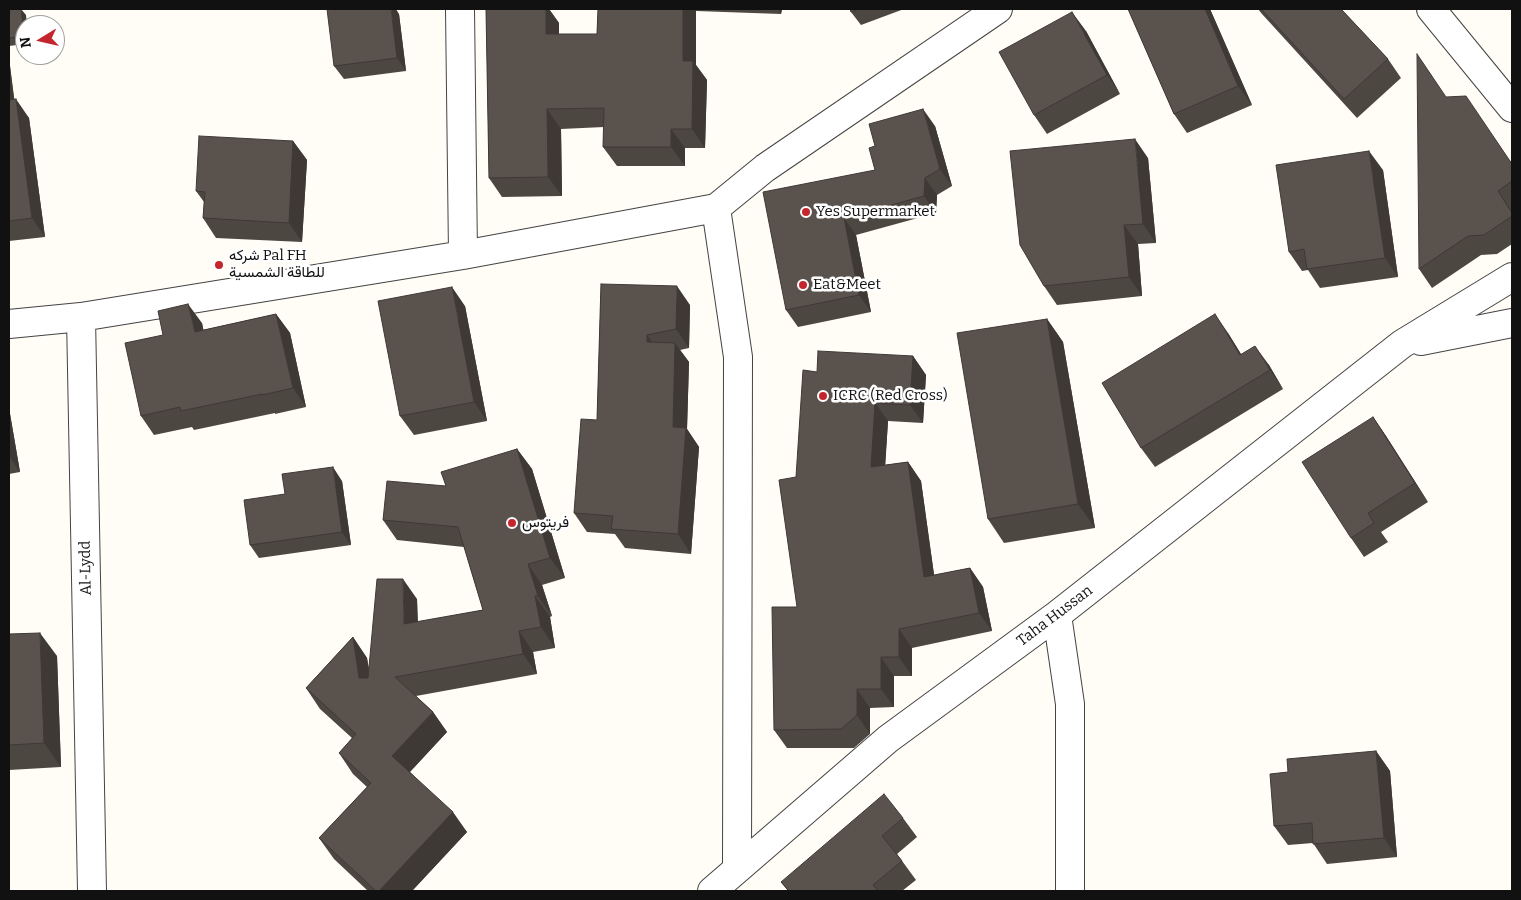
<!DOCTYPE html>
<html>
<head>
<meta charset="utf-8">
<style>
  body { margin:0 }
  #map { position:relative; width:1521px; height:900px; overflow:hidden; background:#fffdf5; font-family:Bitter,serif }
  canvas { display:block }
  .frame { position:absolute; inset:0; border:10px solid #111; pointer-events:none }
  .north { position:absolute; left:15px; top:15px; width:50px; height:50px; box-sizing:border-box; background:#fff; border:1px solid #a0a0a0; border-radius:50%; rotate:261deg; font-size:14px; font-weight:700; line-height:20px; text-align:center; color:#111 }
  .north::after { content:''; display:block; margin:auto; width:18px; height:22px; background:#c4262e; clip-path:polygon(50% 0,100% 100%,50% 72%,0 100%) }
</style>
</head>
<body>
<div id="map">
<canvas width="1521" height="900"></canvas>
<div class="frame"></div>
<div class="north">N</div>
</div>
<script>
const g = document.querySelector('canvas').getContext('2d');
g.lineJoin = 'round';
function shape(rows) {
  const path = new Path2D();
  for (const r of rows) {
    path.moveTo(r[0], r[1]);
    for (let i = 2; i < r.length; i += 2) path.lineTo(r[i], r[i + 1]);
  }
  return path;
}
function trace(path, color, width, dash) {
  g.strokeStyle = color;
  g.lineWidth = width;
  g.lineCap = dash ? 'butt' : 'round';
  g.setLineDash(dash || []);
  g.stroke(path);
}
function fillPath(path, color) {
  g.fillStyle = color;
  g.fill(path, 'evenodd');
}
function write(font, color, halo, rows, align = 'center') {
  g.font = font + ' Bitter,Vazirmatn,serif';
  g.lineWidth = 5;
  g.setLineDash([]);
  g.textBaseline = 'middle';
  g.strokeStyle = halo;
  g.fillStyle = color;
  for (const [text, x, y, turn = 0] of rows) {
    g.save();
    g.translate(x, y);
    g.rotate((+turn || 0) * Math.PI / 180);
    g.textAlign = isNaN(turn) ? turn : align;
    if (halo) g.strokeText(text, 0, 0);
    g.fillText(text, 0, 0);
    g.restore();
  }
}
const street = shape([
  [460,9,463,255],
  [1431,9,1512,108],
  [716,208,738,357,737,869],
  [81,317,463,255,716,208,765,168,998,9],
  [9,324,81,317,92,891],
  [1421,341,1512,323],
  [1057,615,1070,704,1070,891],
  [712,891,888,739,1057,615,1402,344,1512,277]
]);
const wall = shape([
  [9,9,26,15,25,44,9,46],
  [486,9,549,9,559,23,559,34,597,34,598,9,782,9,781,14,696,11,696,65,707,80,705,148,685,148,685,166,617,166,603,147,604,127,561,129,562,196,502,197,489,178],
  [850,9,904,9,861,25,851,12],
  [1128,9,1210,9,1252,105,1187,133,1174,114],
  [1258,9,1341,9,1388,59,1401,78,1357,118,1262,14],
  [399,14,406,71,344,79,334,66],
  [1086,31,1120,94,1047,134,1034,115],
  [9,58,14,100,29,118,45,237,9,241],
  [1447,97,1512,163,1512,210,1511,211,1512,212,1512,244,1497,254,1481,255,1432,288,1419,269],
  [935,126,952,186,937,195,936,213,856,235,871,312,798,327,786,310,875,170],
  [293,141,307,160,302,242,216,238,203,218,204,202,196,191],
  [1148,158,1156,243,1138,244,1142,296,1057,305,1044,286],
  [1383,170,1398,277,1320,288,1308,270,1302,271,1289,252],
  [601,284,690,305,689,348,680,350,689,362,687,429,699,447,691,554,625,548,615,534,587,532,574,513,597,420],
  [465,306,487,421,414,435,400,416],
  [276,314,290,333,306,407,275,414,275,413,194,430,192,427,154,435,141,416,163,335,202,323,203,330],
  [1047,319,1063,342,1095,528,1004,543,988,519],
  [1228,333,1241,354,1269,365,1283,389,1155,467,1141,448],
  [913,356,926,375,923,423,888,421,885,465,908,462,921,481,934,575,970,568,983,587,992,631,912,648,912,676,894,676,894,707,870,708,870,734,854,748,787,748,774,730,797,607,796,477,817,372],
  [9,408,20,472,9,474],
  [1373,417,1386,436,1428,502,1381,532,1388,542,1364,557,1351,538],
  [517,449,532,469,565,578,542,585,552,616,550,617,555,648,533,652,537,674,416,696,433,712,447,732,410,772,467,832,412,891,368,891,334,859,319,838,367,787,353,774,339,753,352,738,320,709,306,688,353,637,367,658,369,669,417,599,418,622,483,610,464,547,397,540,383,520],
  [342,481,351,545,259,558,250,545],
  [9,634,57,656,61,767,9,770],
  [1376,751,1390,771,1397,857,1327,864,1313,843,1288,845,1274,826,1288,772],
  [903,818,917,837,897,854,916,880,902,891,788,891,781,882]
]);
const shadedWall = shape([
  [21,9,26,15,27,25,25,25,25,37,24,36],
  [391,9,396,9,399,14,406,71,397,58],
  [546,9,549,9,559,23,559,53,546,34],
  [683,9,694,9,696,11,696,65,707,80,705,148,692,129,683,61],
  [778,9,782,9,781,14],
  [1205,9,1210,9,1252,105,1238,86],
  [1072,12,1086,31,1120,94,1107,75],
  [9,58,17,120,9,108],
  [16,99,29,118,45,237,32,218],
  [547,109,561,129,562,196,548,177],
  [923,109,935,126,952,186,940,169],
  [671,129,685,148,685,166,671,147],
  [1135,139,1148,158,1156,243,1143,224],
  [293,141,307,160,302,242,289,223],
  [1369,151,1383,170,1398,277,1385,258],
  [925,178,937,195,936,213,924,196],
  [844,218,856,235,871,312,859,295],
  [1124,225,1138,244,1142,296,1129,277],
  [677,286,690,305,689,348,676,329],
  [452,287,465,306,487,421,474,402],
  [188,304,202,323,208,351,195,332],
  [276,314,290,333,306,407,293,388],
  [1215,314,1228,333,1253,374,1240,355],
  [1047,319,1063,342,1095,528,1078,504],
  [647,335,660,354,647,342],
  [675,343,689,362,687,429,699,447,691,554,678,534,673,427],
  [1255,346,1269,365,1283,389,1270,370],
  [913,356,926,375,923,423,910,405],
  [875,403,888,421,884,486,871,467],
  [9,408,20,472,11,459,9,448],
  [1373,417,1386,436,1428,502,1415,483],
  [517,449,532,469,565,578,550,558],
  [908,462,921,481,937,596,924,577],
  [333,467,342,481,351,545,342,532],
  [528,564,542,585,552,616,538,596],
  [970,568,983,587,992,631,979,613],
  [403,579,417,599,418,645,404,624],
  [535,596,550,617,555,648,541,627],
  [899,629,912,648,912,676,899,657],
  [519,631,533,652,537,674,523,654],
  [40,633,57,656,61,767,44,743],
  [353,637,367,658,373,698,359,678],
  [881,657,894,676,894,707,881,689],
  [857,689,870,708,870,734,857,715],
  [433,712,447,732,406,776,392,756],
  [1376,751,1390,771,1397,857,1384,838],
  [453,812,467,832,412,891,379,891]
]);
const building = shape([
  [9,9,21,9,24,36,9,38,9,9],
  [327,9,391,9,397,58,334,66,327,9],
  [486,9,546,9,546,34,597,34,598,9,683,9,683,61,693,61,692,129,671,129,671,147,603,147,604,108,547,109,548,177,489,178,486,9],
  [850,9,860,9,851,12,850,9],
  [1128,9,1205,9,1238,86,1174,114,1128,9],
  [1261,9,1341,9,1388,59,1344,99,1261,9],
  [1072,12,1107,75,1034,115,999,52,1072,12],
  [1417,54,1446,97,1466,96,1512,164,1512,181,1498,191,1512,213,1512,216,1484,235,1468,236,1419,269,1417,54],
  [16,99,32,218,9,221,9,100,16,99],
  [923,109,940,169,925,178,924,196,844,218,859,295,786,310,763,192,875,170,869,148,875,146,869,124,923,109],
  [199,136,293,141,289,223,203,218,205,192,196,191,199,136],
  [1135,139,1143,224,1124,225,1129,277,1044,286,1020,245,1010,151,1135,139],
  [1369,151,1385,258,1307,269,1304,249,1289,252,1276,165,1369,151],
  [601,284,677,286,676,329,647,335,647,342,675,343,673,427,686,428,678,534,611,529,613,516,574,513,581,419,597,420,601,284],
  [452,287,474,402,400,416,378,301,452,287],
  [188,304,195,332,276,314,293,388,262,395,262,394,181,411,180,407,141,416,125,343,163,335,158,311,188,304],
  [1215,314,1240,355,1255,346,1270,370,1141,448,1102,383,1215,314],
  [1047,319,1078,504,988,519,957,333,1047,319],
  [818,351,913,356,910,405,875,403,871,467,908,462,924,577,970,568,979,613,899,629,899,657,881,657,881,689,857,689,857,715,841,729,774,730,772,607,797,607,779,480,796,477,803,370,817,372,818,351],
  [1373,417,1415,483,1368,513,1374,523,1351,538,1302,462,1373,417],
  [9,448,11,459,9,459,9,448],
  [517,449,550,558,528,564,538,596,535,596,541,627,519,631,523,654,395,677,433,712,392,756,453,812,379,891,376,891,319,838,371,783,339,753,356,734,306,688,353,637,359,678,368,678,377,579,403,579,404,624,483,610,458,527,383,520,387,481,446,486,441,472,517,449],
  [333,467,342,532,250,545,244,500,285,494,282,474,333,467],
  [40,633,44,743,9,745,9,634,40,633],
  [1376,751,1384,838,1313,844,1312,823,1274,826,1270,774,1288,772,1287,759,1376,751],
  [884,794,903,818,882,836,902,861,873,885,878,891,789,891,781,882,884,794]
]);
const markers = [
  [806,212,5,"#c4262e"],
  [219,265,5,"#c4262e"],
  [803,285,5,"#c4262e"],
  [823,396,5,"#c4262e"],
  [512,523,5,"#c4262e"]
];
const poiNames = [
  ["Yes Supermarket",816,212],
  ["شركه Pal FH",229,256],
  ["للطاقة الشمسية",229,273],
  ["Eat&Meet",813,285],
  ["ICRC (Red Cross)",833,396],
  ["فريتوس",522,523]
];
const streetNames = [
  ["Al-Lydd",86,568,-91],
  ["Taha Hussan",1055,616,-37]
];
trace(street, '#444', 30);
trace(street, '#fff', 28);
fillPath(wall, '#4d4742');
fillPath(shadedWall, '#3f3936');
fillPath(building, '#5a524d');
trace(building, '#3f3936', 1);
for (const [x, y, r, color] of markers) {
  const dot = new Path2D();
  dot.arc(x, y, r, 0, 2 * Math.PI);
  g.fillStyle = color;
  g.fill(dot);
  trace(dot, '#fff', 2);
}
write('15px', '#111', '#fff', poiNames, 'left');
write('15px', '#111', '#fff', streetNames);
</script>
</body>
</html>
